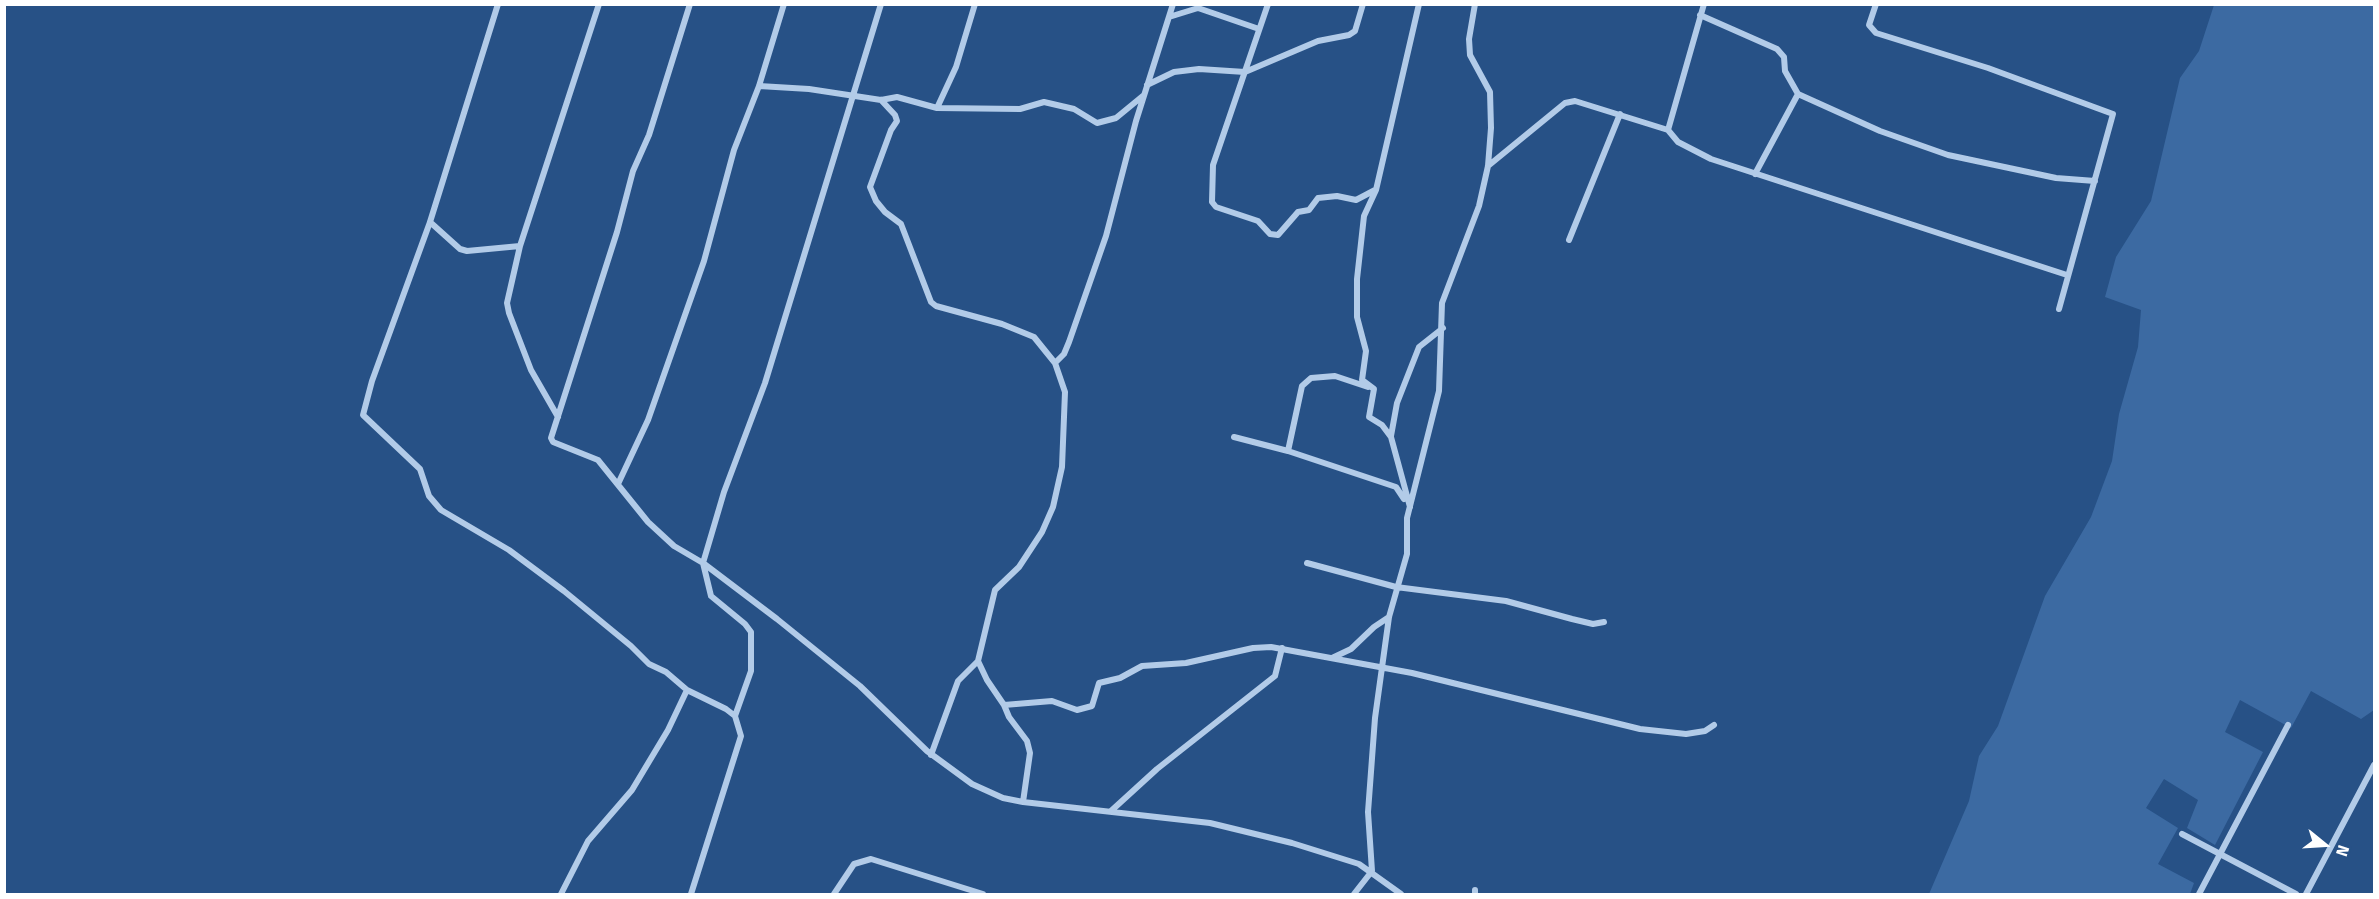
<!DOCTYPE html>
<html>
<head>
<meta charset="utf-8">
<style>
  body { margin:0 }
  #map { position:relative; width:2379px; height:899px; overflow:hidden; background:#275186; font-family:"Fira Sans",sans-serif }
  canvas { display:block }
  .frame { position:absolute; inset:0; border:6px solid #fff; pointer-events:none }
  .north { position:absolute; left:2295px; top:815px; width:60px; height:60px; -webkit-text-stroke:4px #275186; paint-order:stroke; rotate:108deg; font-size:16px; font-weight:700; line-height:24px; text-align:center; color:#fff }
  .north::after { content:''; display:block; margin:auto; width:21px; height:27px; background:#fff; clip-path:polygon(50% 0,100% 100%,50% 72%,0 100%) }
</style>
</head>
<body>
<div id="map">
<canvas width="2379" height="899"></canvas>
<div class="frame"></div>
<div class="north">N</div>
</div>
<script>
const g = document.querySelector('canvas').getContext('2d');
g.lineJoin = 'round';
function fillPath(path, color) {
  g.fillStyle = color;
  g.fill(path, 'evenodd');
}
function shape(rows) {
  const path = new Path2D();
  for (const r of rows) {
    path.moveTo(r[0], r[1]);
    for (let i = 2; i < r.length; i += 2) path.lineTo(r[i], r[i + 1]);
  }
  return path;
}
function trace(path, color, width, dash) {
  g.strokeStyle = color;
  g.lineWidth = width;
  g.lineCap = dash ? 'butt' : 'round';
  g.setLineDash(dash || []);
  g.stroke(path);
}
const green = shape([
  [2214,5,2374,5,2374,710,2361,719,2311,691,2291,728,2240,700,2225,732,2263,752,2215,845,2187,828,2198,800,2164,779,2146,808,2178,828,2158,864,2194,883,2190,894,1929,894,1969,801,1979,756,1998,726,2045,596,2091,517,2112,461,2119,414,2138,347,2141,310,2105,297,2116,257,2151,201,2180,78,2199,51]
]);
const minor = shape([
  [498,4,430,222,372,381,363,415,420,469,429,496,441,510,509,550,564,591,631,646,649,664,666,672,687,690,726,709,735,716,741,736,691,894],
  [690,4,649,135,633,171,617,232,551,438,553,442,598,460,648,522,674,546,703,563,777,619,860,686,927,751,972,784,1003,798,1023,802,1210,823,1292,843,1359,864,1401,894],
  [1268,4,1213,165,1212,202,1216,207,1258,221,1270,234,1278,235,1298,212,1309,210,1318,198,1337,196,1356,200,1375,190],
  [1876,4,1869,25,1876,33,1988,68,2113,114,2059,309],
  [1700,15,1777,49,1784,57,1785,71,1798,94,1880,131,1948,155,2056,178,2095,181],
  [1169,17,1198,8,1259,29],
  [1147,85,1174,72,1199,69,1245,72,1318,41,1349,35,1355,31,1363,4],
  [759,86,809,89,881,100,897,97,937,108,956,67,975,4],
  [881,100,895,115,897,121,891,130,870,187,876,201,885,212,901,224,931,302,936,306,1002,324,1034,337,1055,363,1065,392,1062,467,1053,507,1042,532,1019,567,995,590,978,661,987,680,1004,705,1009,717,1027,741,1030,753,1023,802],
  [937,108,1020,109,1044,102,1074,109,1097,123,1116,118,1144,95],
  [1668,130,1704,4],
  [1488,166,1565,103,1575,101,1668,130,1678,142,1711,159,2067,275],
  [1755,174,1798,94],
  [430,222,460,249,467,251,520,246],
  [1569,240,1620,114],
  [1055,363,1064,354,1069,342,1106,236,1136,121,1173,4],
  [558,417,531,370,509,313,507,303,520,246,599,4],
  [1391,436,1397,403,1419,347,1443,328],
  [1234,437,1288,451,1396,487,1404,499],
  [1288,451,1302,386,1311,378,1335,376,1368,387],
  [618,484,648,420,704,261,734,150,759,86,784,4],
  [1410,507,1391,437,1382,425,1369,417,1374,389,1362,380,1366,351,1357,317,1357,279,1364,216,1376,190,1419,4],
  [1307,563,1396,587,1506,601,1572,619,1593,624,1604,622],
  [1332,658,1351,649,1374,627,1389,617],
  [1004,705,1052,701,1077,710,1092,706,1099,683,1120,678,1142,666,1186,663,1253,648,1271,647,1412,673,1640,729,1686,734,1705,731,1714,725],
  [735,716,751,671,751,632,745,624,711,596,703,563,724,492,765,383,881,4],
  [931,755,958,681,978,661],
  [1111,811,1157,769,1275,676,1282,648],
  [2182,834,2296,894],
  [1475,890,1475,894],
  [561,894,588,841,632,790,668,730,687,690],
  [834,894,854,864,871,859,983,894],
  [1354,894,1372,871,1368,812,1375,718,1389,617,1407,554,1407,518,1439,391,1442,303,1479,206,1488,166,1491,128,1490,92,1470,55,1469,39,1475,4],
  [2199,894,2288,725],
  [2306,894,2374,765]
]);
fillPath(green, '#3c6aa2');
trace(minor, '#b2cbe8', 6);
</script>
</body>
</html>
